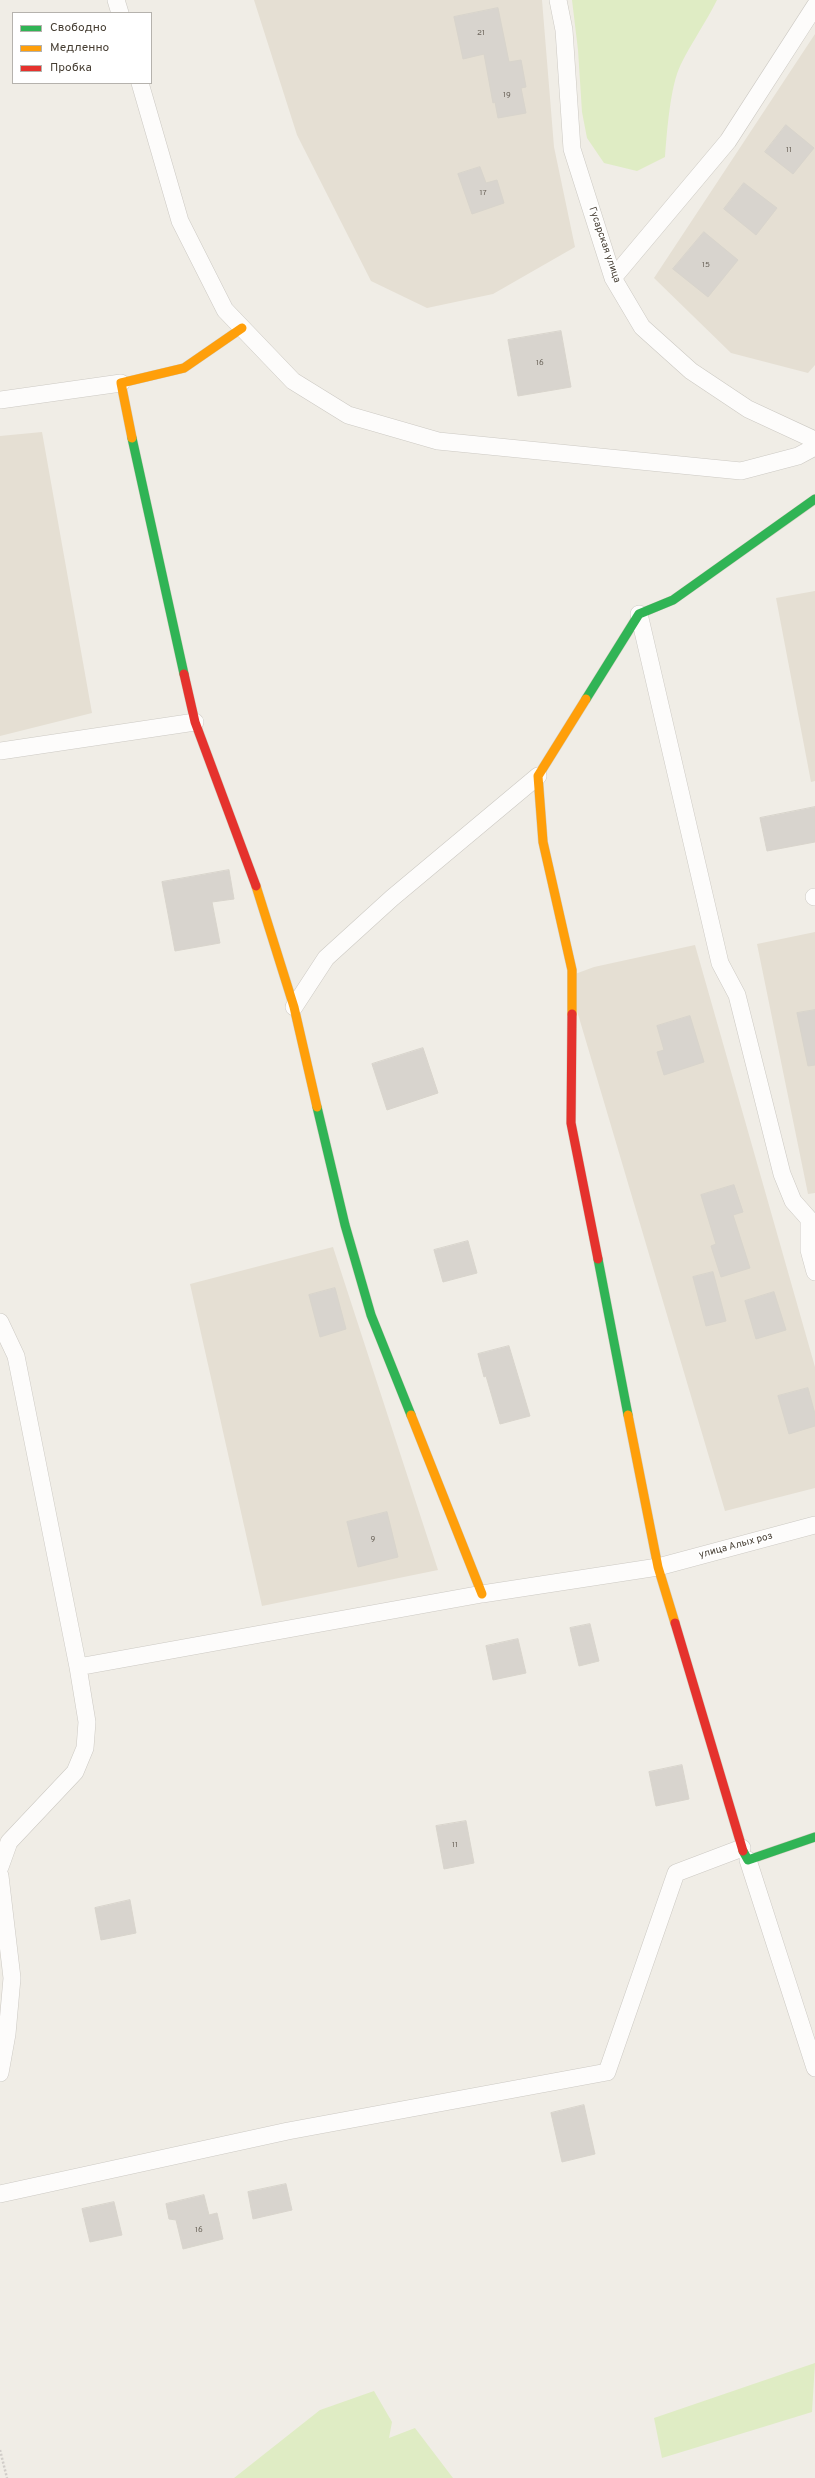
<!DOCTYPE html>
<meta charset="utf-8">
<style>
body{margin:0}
#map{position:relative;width:815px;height:2478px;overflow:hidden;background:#f0ede6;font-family:Overpass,sans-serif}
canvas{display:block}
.legend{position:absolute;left:12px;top:12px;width:140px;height:72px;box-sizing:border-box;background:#fff;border:1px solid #b5b2ad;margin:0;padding:5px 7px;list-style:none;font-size:12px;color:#463e33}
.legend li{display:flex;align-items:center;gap:8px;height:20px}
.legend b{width:20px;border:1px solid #b5b2ad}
</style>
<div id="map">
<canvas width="815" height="2478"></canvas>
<ul class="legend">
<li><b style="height:5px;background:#30b455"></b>Свободно</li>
<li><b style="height:5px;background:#ff9f0a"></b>Медленно</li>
<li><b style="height:5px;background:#e5322d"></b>Пробка</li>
</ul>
</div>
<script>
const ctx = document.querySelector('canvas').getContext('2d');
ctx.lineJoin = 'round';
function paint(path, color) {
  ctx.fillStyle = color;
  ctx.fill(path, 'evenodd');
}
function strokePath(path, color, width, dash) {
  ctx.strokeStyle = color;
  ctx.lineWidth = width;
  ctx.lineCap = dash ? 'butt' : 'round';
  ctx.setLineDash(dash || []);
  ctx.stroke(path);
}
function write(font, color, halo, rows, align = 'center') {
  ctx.font = font + ' Overpass,sans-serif';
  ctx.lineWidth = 3.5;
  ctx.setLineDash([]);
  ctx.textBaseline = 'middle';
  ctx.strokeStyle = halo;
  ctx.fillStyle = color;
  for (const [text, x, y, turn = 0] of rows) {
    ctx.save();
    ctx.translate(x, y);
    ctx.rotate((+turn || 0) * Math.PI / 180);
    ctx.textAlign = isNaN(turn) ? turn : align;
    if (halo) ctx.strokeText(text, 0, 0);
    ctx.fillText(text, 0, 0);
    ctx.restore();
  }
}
const residential = new Path2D(`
 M254,0h288l12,147 21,100 -82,47 -66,14 -56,-27 -74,-146z
 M815,34v331l-7,8 -77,-20 -77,-75z
 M42,432l50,281 -92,23v-300z
 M815,591v190l-4,1 -35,-184z
 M815,932v261l-7,1 -51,-250z
 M695,945l120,422v121l-90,23 -158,-534 27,-10z
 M333,1247l105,323 -176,36 -72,-322z`);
const green = new Path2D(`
 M572,0h145c-11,22 -25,42 -36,64 -11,22 -14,68 -16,93l-28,14 -33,-8 -17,-25 -5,-26 -4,-62z
 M815,2363l-3,49 -150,46 -8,-40z
 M374,2391l18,31 -3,16 26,-10 38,50h-219l86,-68z`);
const building = new Path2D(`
 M498,8l11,54 12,-2 5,27 -5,1 5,25 -28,5 -3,-16 -2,1 -9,-49 -21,5 -9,-42z
 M786,125l28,23 -21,26 -28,-22z
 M480,167l6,16 11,-3 7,23 -32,11 -14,-40z
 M744,183l33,25 -21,27 -32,-26z
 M704,232l34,28 -30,37 -35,-28z
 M561,331l10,56 -53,9 -10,-56z
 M815,807v35l-48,9 -7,-33z
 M229,870l5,29 -22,3 8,41 -45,8 -13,-69z
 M815,1010v55l-7,1 -11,-53z
 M690,1016l14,46 -40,13 -7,-23 7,-2 -7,-24z
 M423,1048l15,45 -51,17 -15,-46z
 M734,1185l9,27 -10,3 17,53 -29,9 -10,-31 5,-2 -15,-49z
 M468,1241l9,32 -34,9 -9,-32z
 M713,1272l13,49 -20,5 -13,-49z
 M335,1288l11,41 -26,8 -11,-42z
 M774,1292l12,38 -30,9 -11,-38z
 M509,1346l21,70 -30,8 -14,-48 -2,1 -6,-23z
 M808,1388l7,26v12l-26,8 -11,-38z
 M387,1512l11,45 -40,10 -11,-45z
 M590,1624l9,37 -20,5 -9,-38z
 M518,1639l8,34 -33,7 -7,-34z
 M682,1765l7,34 -33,7 -7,-34z
 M466,1821l8,42 -30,6 -8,-43z
 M130,1900l6,33 -35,7 -6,-32z
 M584,2105l11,49 -33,8 -11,-49z
 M286,2184l6,26 -39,9 -5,-27z
 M204,2195l5,20 8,-2 6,26 -40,10 -7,-29 -7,-1 -3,-15z
 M114,2202l8,33 -32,7 -8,-33z`);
const path = new Path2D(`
 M0,2450l7,28`);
const street = new Path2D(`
 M116,0l4,13
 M558,0l6,30 8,119 41,129 29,49 49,44 57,38 67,31
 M140,83l40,138 45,89 68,71 55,34 90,26 303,30 57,-15 17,-9
 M613,278l115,-137 87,-135
 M0,400l121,-17
 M639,614l81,349 17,32 45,179 11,27 16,18v31l6,22
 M0,751l195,-29
 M814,897h1
 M294,1007l32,-49 66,-60 146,-122
 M0,1322l16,34 62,311 9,55 -2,26 -10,24 -66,70 -9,25
 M78,1667l404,-73 176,-27 157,-42
 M748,1860l67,208
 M0,1876l12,102 -5,56 -7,39
 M0,2194l288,-63 319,-59 69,-199 66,-25`);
const fast = new Path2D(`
 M132,438l52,236
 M586,699l53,-85 34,-14 142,-101
 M317,1107l28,118 26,90 40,100
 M598,1259l30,156
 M743,1851l5,9 67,-23`);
const slow = new Path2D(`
 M132,438l-11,-55 63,-15 58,-40
 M256,886l38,121 23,100
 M572,1014v-44l-29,-128 -5,-66 48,-77
 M411,1415l71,179
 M628,1415l30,152 17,56`);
const jam = new Path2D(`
 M184,674l11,48 61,164
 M572,1014l-1,109 27,136
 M675,1623l68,228`);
const numberNames = [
 ["21",481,33],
 ["19",507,95],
 ["11",789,150],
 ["17",483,193],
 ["15",706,265],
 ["16",540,363],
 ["9",373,1539],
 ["11",455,1845],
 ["16",199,2230]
];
const streetNames = [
 ["Гусарская улица",604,245,71],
 ["улица Алых роз",736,1546,-15]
];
paint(residential, '#e5dfd3');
paint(green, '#dfecc4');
paint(building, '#d8d4ce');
strokePath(building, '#d8d4cc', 1);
strokePath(street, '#ccc9c3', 18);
strokePath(fast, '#d1ccbe', 10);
strokePath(slow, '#d1ccbe', 10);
strokePath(jam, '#d1ccbe', 10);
strokePath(path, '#d1cdc9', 2.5, [2, 2]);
strokePath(street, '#fdfcfb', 17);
strokePath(fast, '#30b455', 9);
strokePath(slow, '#ff9f0a', 9);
strokePath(jam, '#e5322d', 9);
write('8px', '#6c655b', null, numberNames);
write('10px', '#463e33', '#fff', streetNames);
</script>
